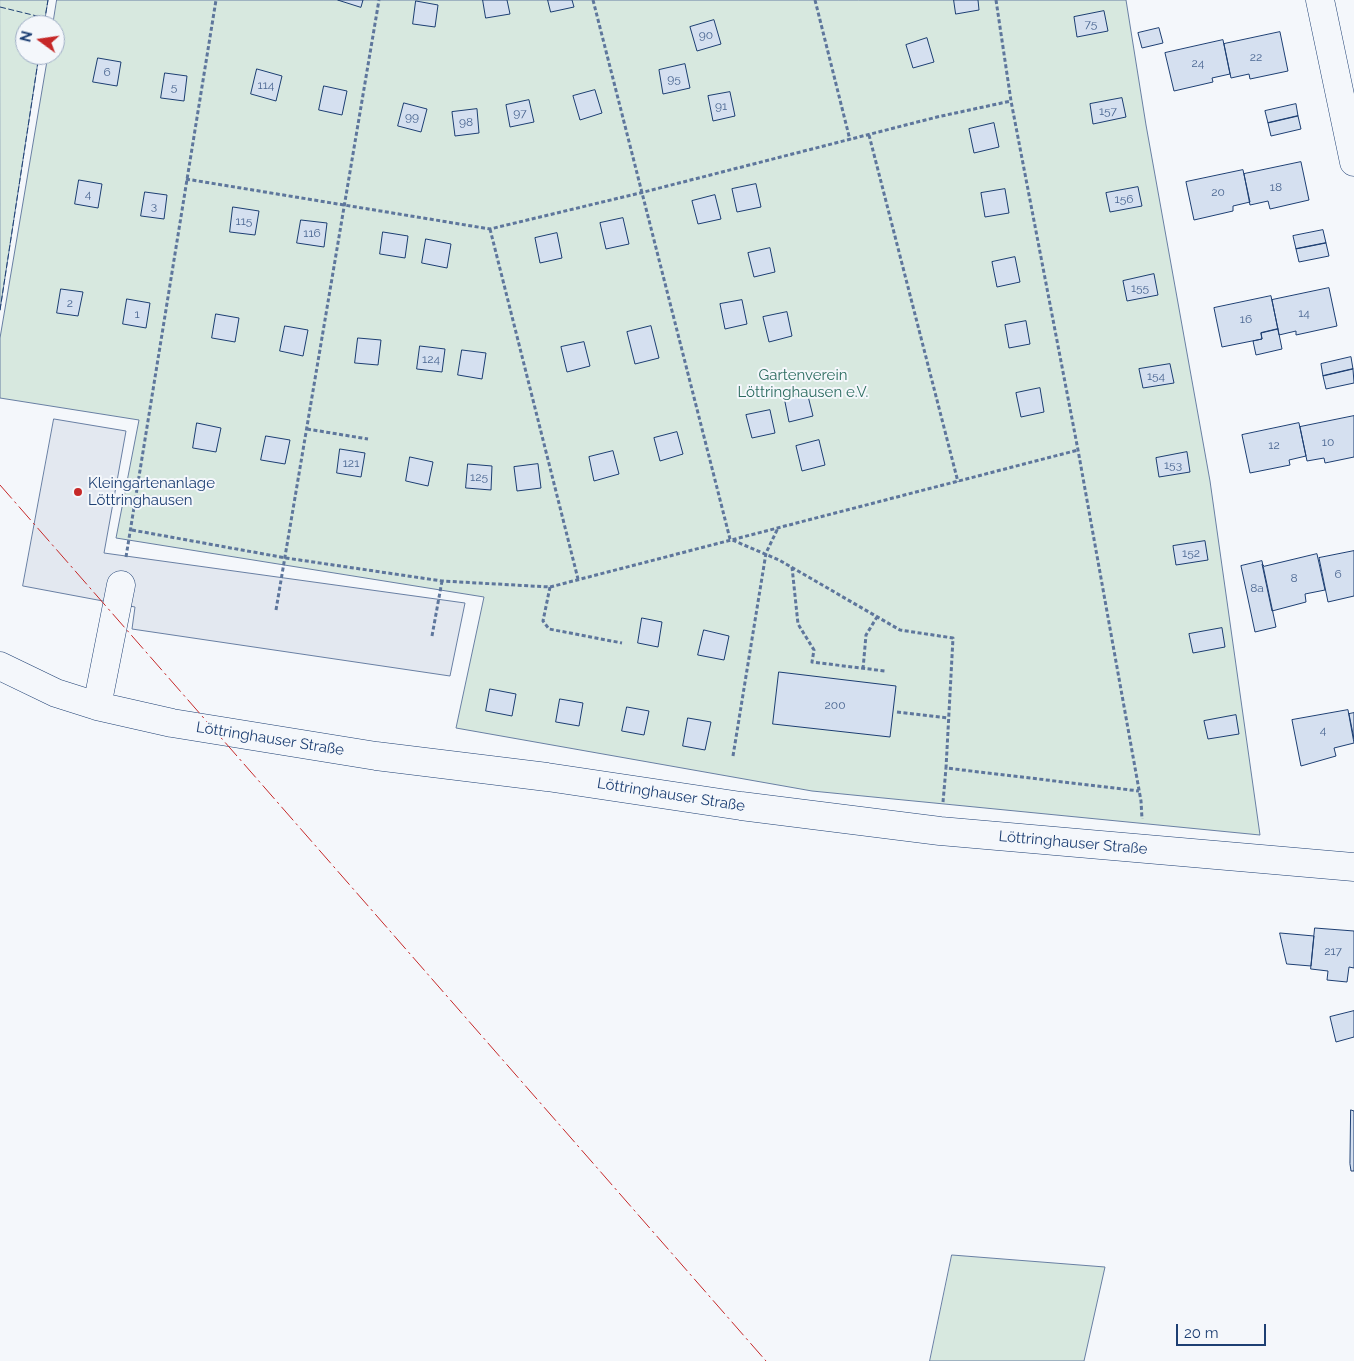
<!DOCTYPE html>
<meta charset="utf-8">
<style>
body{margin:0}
#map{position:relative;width:1354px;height:1361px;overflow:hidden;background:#f4f7fb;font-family:Raleway,sans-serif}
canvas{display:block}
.north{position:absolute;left:15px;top:15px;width:50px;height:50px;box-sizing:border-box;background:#f4f7fb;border:1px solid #9eadc5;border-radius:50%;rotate:284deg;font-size:14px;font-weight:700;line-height:20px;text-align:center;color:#1d3f73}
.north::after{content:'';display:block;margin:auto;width:18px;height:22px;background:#c62828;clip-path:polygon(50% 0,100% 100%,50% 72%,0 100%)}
.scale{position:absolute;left:1176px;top:1324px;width:90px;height:22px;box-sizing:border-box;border:2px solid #1d3f73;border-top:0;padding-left:6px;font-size:15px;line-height:18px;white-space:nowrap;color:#1d3f73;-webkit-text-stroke:4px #f4f7fb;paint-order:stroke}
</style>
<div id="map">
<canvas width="1354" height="1361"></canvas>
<div class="north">N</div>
<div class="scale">20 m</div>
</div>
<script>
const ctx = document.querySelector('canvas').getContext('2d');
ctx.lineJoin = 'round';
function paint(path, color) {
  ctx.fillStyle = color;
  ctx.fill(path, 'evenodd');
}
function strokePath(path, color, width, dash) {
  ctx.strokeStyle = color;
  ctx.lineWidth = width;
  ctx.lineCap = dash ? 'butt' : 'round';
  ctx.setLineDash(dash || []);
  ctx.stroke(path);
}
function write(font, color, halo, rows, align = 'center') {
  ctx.font = font + ' Raleway,sans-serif';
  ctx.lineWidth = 4;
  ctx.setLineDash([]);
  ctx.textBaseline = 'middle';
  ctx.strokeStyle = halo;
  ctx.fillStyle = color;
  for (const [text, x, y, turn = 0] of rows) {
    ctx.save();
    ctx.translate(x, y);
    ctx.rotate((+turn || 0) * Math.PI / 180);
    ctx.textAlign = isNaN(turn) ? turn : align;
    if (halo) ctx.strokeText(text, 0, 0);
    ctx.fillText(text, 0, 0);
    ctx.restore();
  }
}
const green = new Path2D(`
 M0,0h48l-4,25h-19v30h14l-39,255z
 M57,0h1069l20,125 64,356 50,354 -448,-44 -356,-63 28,-131 -368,-59 23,-118 -139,-22v-60l48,-283h7v-30h-2z
 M952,1255l153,12 -21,94h-154z`);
const parking = new Path2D(`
 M54,419l72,12 -22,122 361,50 -15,73 -318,-47 3,-22 -112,-21z`);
const building = new Path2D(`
 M338,0h25l-2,7z
 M483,0h24l3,14 -24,4z
 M548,0h24l2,7 -23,5z
 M954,0h24l1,10 -23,4z
 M416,1l22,4 -3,22 -22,-3z
 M1104,11l4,20 -31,6 -3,-20z
 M714,20l7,24 -24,7 -7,-24z
 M1159,28l4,15 -21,5 -4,-15z
 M1280,32l8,39 -38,8 -1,-5 -18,4 -7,-34z
 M927,38l7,24 -21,6 -7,-23z
 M1223,40l7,34 -18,4 1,4 -39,9 -9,-38z
 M98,58l23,4 -4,24 -24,-4z
 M685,64l5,24 -27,6 -4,-24z
 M257,69l25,7 -6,25 -25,-7z
 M165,73l22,3 -3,25 -23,-3z
 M324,86l23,5 -5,24 -23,-5z
 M595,90l7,23 -22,7 -7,-24z
 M730,92l5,24 -22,5 -5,-25z
 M1122,98l4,19 -33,7 -3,-20z
 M529,100l5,22 -24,5 -4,-22z
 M404,103l23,6 -6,23 -23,-6z
 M1296,104l2,12 -30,7 -3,-12z
 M477,109l2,24 -24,3 -3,-24z
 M1298,116l3,13 -30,7 -3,-13z
 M994,123l5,24 -25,6 -5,-24z
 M1301,162l8,38 -39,9 -2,-8 -18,4 -6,-31z
 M1243,170l7,32 -17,4v5l-39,9 -8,-38z
 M79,180l23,4 -4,24 -23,-4z
 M756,184l5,23 -24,5 -5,-23z
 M1138,187l4,19 -32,6 -4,-19z
 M1005,189l4,24 -24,4 -4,-24z
 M145,192l22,3 -3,24 -23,-3z
 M715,195l6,24 -23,5 -6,-23z
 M233,207l26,4 -4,24 -25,-3z
 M623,218l6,26 -23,5 -6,-26z
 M301,220l26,3 -3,24 -27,-4z
 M1323,230l3,13 -30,6 -3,-13z
 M383,232l25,4 -3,22 -25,-4z
 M557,233l5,25 -22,5 -5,-25z
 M426,239l25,5 -4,24 -25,-5z
 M1326,243l3,13 -30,6 -3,-13z
 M770,248l5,24 -21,5 -6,-24z
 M1015,257l5,25 -23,5 -5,-25z
 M1154,274l4,21 -31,6 -4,-20z
 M1329,288l8,38 -41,9v-4l-17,4 -7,-35z
 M61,289l22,3 -5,24 -21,-3z
 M1271,296l7,33 -17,4 1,6 -40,8 -8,-39z
 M127,299l23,4 -4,25 -23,-4z
 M742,300l5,24 -22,5 -5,-25z
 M787,312l5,24 -23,6 -6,-25z
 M216,314l23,4 -4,24 -23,-4z
 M1026,321l4,23 -21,4 -4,-23z
 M285,326l23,4 -5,26 -23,-5z
 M651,326l8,32 -24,6 -8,-32z
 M1278,329l4,20 -26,6 -3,-14 9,-2 -1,-6z
 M358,338l23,2 -3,25 -23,-2z
 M584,342l6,24 -23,6 -6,-25z
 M420,346l25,3 -3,23 -25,-3z
 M462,350l24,3 -4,26 -24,-4z
 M1351,357l2,12 -30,7 -2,-12z
 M1170,364l4,19 -31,5 -4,-19z
 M1353,369l1,14 -28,6 -3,-13z
 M1040,388l4,24 -23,5 -5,-24z
 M807,392l6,24 -24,6 -5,-25z
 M770,410l5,23 -23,5 -6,-23z
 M1354,416v41l-29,6 -1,-5 -17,3 -7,-34z
 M197,423l24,5 -5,24 -23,-4z
 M1299,423l7,33 -17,4 1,5 -40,8 -8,-38z
 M677,432l6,22 -23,7 -6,-23z
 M266,436l24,4 -5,24 -24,-4z
 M819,440l6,25 -23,6 -6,-25z
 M340,449l25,4 -4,24 -24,-4z
 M613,451l6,23 -25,7 -5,-24z
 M1187,452l3,20 -31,5 -3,-19z
 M410,457l23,5 -5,24 -22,-5z
 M468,464l24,2 -1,24 -25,-2z
 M538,464l3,24 -24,3 -3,-24z
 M1205,541l3,19 -32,5 -3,-19z
 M1354,551v45l-26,6 -9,-44z
 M1317,554l8,36 -20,4 1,8 -34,9 -10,-47 2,2z
 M1262,561l14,66 -21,5 -14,-66z
 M642,618l20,4 -4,25 -20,-4z
 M1222,628l3,19 -32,6 -4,-19z
 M704,630l25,6 -5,24 -26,-5z
 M779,672l117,14 -6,51 -117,-13z
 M490,689l26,5 -4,22 -26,-5z
 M560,699l23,4 -4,23 -23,-4z
 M627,707l22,4 -5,24 -22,-4z
 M1348,710l6,33 -20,5 2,8 -35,10 -9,-46z
 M1354,713v26l-5,-25z
 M1236,715l3,19 -31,5 -4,-18z
 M688,718l23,4 -6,28 -22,-4z
 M1315,928l39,3v37l-5,-1 -2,15 -20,-2 1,-9 -17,-2z
 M1280,933l34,3 -3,30 -24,-2z
 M1354,1011v26l-18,5 -6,-25z
 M1351,1110l3,1v60h-3l-1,-7z`);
const path = new Path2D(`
 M593,0l137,539 49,21 121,70 53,8 -7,130 193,23
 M815,0l35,140
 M996,0l15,101 67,349 63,351 1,18
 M869,135l89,347
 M186,179l304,50 150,-36 297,-76 74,-16
 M490,229l88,350
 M307,429l61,10
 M132,530l154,28 156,23 108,6 528,-137
 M126,557l90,-557
 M792,567l6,57 16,26 -2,12 73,9
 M550,587l-7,34 6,8 73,14
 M276,610l103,-610
 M432,636l10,-55
 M863,669l3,-34 11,-18
 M897,712l51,6
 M733,756l33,-203 12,-25
 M943,802l3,-34`);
const minor = new Path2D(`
 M1320,0l34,162
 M0,666l56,27 41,13 75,17 204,33 171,21 194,29 199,25 414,36
 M97,706l24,-121`);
const fence = new Path2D(`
 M0,7l45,11 3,-18
 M0,310l39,-255`);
const power = new Path2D(`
 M0,485l766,876`);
const markers = [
 [78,492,5,"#c62828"]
];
const numberNames = [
 ["75",1091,24],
 ["90",706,35],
 ["22",1256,57],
 ["24",1198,63],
 ["6",107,72],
 ["95",674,79],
 ["114",266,85],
 ["5",174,87],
 ["91",721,106],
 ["157",1108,111],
 ["97",520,113],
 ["99",412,117],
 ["98",466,122],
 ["18",1276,187],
 ["20",1218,192],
 ["4",88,194],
 ["156",1124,199],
 ["3",154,206],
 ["115",244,221],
 ["116",312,233],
 ["155",1140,288],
 ["2",70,303],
 ["14",1304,313],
 ["1",137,314],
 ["16",1246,319],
 ["124",431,359],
 ["154",1156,376],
 ["10",1328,442],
 ["12",1274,445],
 ["121",351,463],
 ["153",1173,465],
 ["125",479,477],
 ["152",1191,553],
 ["6",1338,574],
 ["8",1294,578],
 ["8a",1257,588],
 ["200",835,705],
 ["4",1323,730],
 ["217",1333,951]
];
const parkNames = [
 ["Gartenverein",803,375],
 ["Löttringhausen e.V.",803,392]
];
const poiNames = [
 ["Kleingartenanlage",88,483],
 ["Löttringhausen",88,500]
];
const streetNames = [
 ["Löttringhauser Straße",270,739,9],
 ["Löttringhauser Straße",671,795,9],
 ["Löttringhauser Straße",1073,843,5]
];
paint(green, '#d7e8df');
strokePath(green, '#687fa3', 1);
paint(parking, '#e3e8f0');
strokePath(parking, '#687fa3', 1);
paint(building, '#d5e0f0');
strokePath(building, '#1d3f73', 1);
strokePath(minor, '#1d3f73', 29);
strokePath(path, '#5e769c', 3, [4, 2.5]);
strokePath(minor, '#f4f7fb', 28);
strokePath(fence, '#1d3f73', 1, [6, 2.5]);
strokePath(power, '#c62828', 1, [18, 4, 2.5, 4]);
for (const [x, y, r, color] of markers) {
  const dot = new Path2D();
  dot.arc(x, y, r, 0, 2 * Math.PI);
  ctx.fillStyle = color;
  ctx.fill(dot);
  strokePath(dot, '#f4f7fb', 2);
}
write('12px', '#4b6792', null, numberNames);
write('15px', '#2c6c60', '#f4f7fb', parkNames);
write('15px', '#1d3f73', '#f4f7fb', poiNames, 'left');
write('15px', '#1d3f73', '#f4f7fb', streetNames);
</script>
